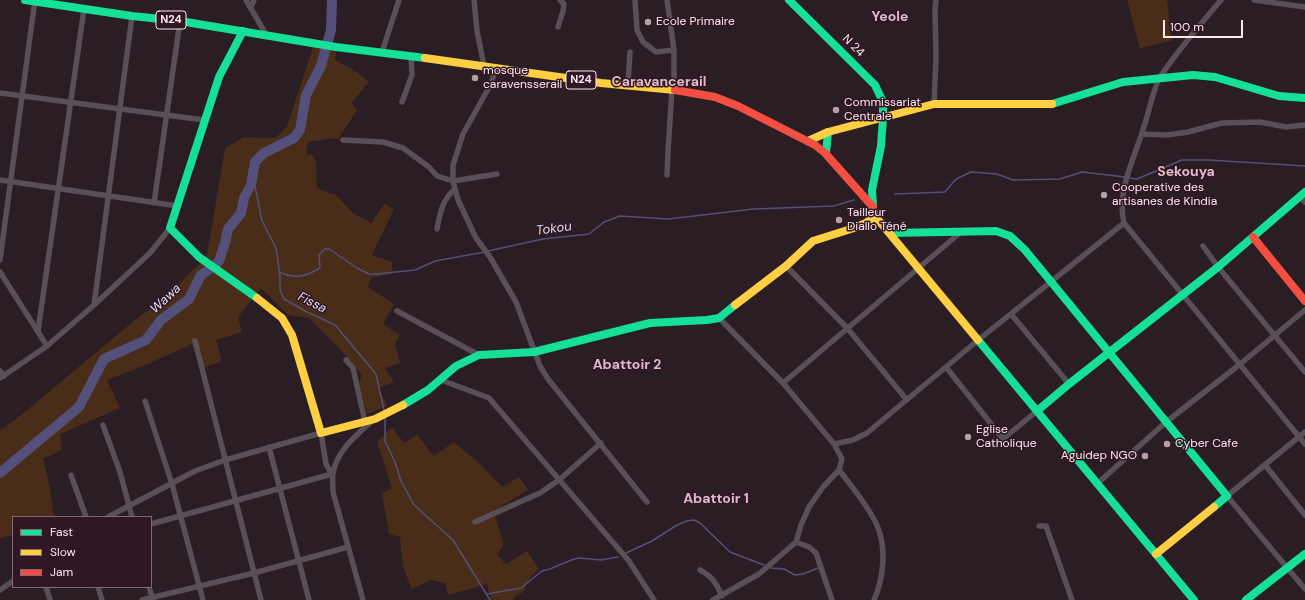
<!DOCTYPE html>
<meta charset="utf-8">
<style>
body{margin:0}
#map{position:relative;width:1305px;height:600px;overflow:hidden;background:#2b1d24;font-family:"DM Sans",sans-serif}
canvas{display:block}
.legend{position:absolute;left:12px;top:516px;width:140px;height:72px;box-sizing:border-box;background:#311723;border:1px solid #826b75;margin:0;padding:5px 7px;list-style:none;font-size:12px;color:#fbe8ef}
.legend li{display:flex;align-items:center;gap:8px;height:20px}
.legend b{width:20px;border:1px solid #826b75}
.scale{position:absolute;left:1163px;top:20px;width:80px;height:18px;box-sizing:border-box;border:2px solid #fbe8ef;border-top:0;padding-left:5px;font-size:12px;line-height:14px;white-space:nowrap;color:#fbe8ef;-webkit-text-stroke:3px #311723;paint-order:stroke}
</style>
<div id="map">
<canvas width="1305" height="600"></canvas>
<ul class="legend">
<li><b style="height:5px;background:#16e098"></b>Fast</li>
<li><b style="height:5px;background:#ffcf43"></b>Slow</li>
<li><b style="height:5px;background:#f24e42"></b>Jam</li>
</ul>
<div class="scale">100 m</div>
</div>
<script>
const ctx = document.querySelector('canvas').getContext('2d');
ctx.lineJoin = 'round';
function paint(path, color) {
  ctx.fillStyle = color;
  ctx.fill(path, 'evenodd');
}
function strokePath(path, color, width, dash) {
  ctx.strokeStyle = color;
  ctx.lineWidth = width;
  ctx.lineCap = dash ? 'butt' : 'round';
  ctx.setLineDash(dash || []);
  ctx.stroke(path);
}
function write(font, color, halo, rows, align = 'center') {
  ctx.font = font + ' "DM Sans",sans-serif';
  ctx.lineWidth = 3;
  ctx.setLineDash([]);
  ctx.textBaseline = 'middle';
  ctx.strokeStyle = halo;
  ctx.fillStyle = color;
  for (const [text, x, y, turn = 0] of rows) {
    ctx.save();
    ctx.translate(x, y);
    ctx.rotate((+turn || 0) * Math.PI / 180);
    ctx.textAlign = isNaN(turn) ? turn : align;
    if (halo) ctx.strokeText(text, 0, 0);
    ctx.fillText(text, 0, 0);
    ctx.restore();
  }
}
const green = new Path2D(`
 M1127,0h40l5,41 -32,7z
 M313,47l23,4 -1,9 20,11 14,11 -18,21 6,7 -18,28 -10,1 -21,3 -2,12 7,1 3,8 1,25 19,7 17,18 18,10 13,-19 10,5 -22,46 20,7v12l-21,4 -3,9 26,17 -11,20 17,11 -5,8 5,20 -15,5 9,14 -15,6 8,18 -20,8 -8,-31 3,-8 -22,-26 -31,-31 -21,-3 -27,-27 -23,29 4,15 -26,8 6,21 -19,7 -11,-24 -51,23 -34,13 13,28 -60,26 2,16 -19,9 7,30 4,28h-41v18l-13,3v-108l20,-14 115,-96 29,-21 43,-43 18,-108 19,-11 32,1 11,-12z
 M392,427l12,16 13,-8 17,21 20,-14 25,21 23,24 17,-10 9,13 -35,21 11,33 -7,11 9,9 21,-13 12,18 -8,7 -8,16 -10,6 1,2h-23l-4,-16 -39,11 -3,-12 -14,-3 -19,9 -9,-22 -3,-30 -11,-3 -7,-41 10,-5 -15,-46z`);
const stream = new Path2D(`
 M253,176l9,45 14,27 4,28v14l4,9 21,12 30,14 41,49 8,36
 M1129,178l8,1 45,-19h27l96,6
 M895,194l50,-2 11,-13 15,-7 26,2 16,6 47,-1 22,-7 43,5
 M488,251l55,-12 46,-5 15,-12 16,-6 48,3 86,-10 80,-3 20,-6
 M279,272c16,7 26,5 41,-4l-1,-13 6,-6h4l28,19 12,6h8l38,-4 20,-9 50,-9
 M385,417v24l10,21 6,19 13,24 39,35 37,60
 M626,553l26,-12 25,-16 10,-4 7,-1 6,3 30,29 34,13
 M771,568l13,1 11,6 8,-1 15,-6
 M487,594l34,-6 21,-17 8,-2 24,-10 5,-1 22,2 17,-3`);
const river = new Path2D(`
 M0,473l79,-66 25,-48 42,-19 15,-20 28,-21 12,-24 13,-9 5,-5 6,-18 3,-14 13,-16 3,-15 7,-13 4,-23 9,-9 30,-15 6,-8 6,-35 15,-29 10,-36 1,-30`);
const street = new Path2D(`
 M246,0l21,36
 M474,0l3,31 7,35
 M635,0l2,30 6,12 13,10 18,-2
 M667,0l7,50v39
 M1221,0c-21,25 -43,50 -61,77 -6,9 -11,35 -15,46 -9,33 -29,66 -21,100l181,221
 M1254,0l51,7
 M251,7l3,-7
 M558,27l5,-16 1,-7 -4,-4
 M382,52l17,-52
 M495,67l-3,15 -29,52 -10,31v16l5,19 18,38 14,19 26,45 24,64 8,13 99,123
 M628,85l2,-33
 M0,93l204,27
 M402,102l10,-27 -1,-19
 M934,104l2,-46 -1,-49 1,-9
 M1142,134l25,1 21,-3 34,-9 38,-1 26,5 19,-2
 M343,140l40,2 20,6 26,19 8,9 16,5 44,-7
 M667,175l1,-24 4,-62
 M0,180l178,26
 M1300,197l5,5
 M154,203l26,-182
 M437,229c3,-16 5,-29 18,-40
 M1203,246l15,21 87,105
 M0,260l35,-260
 M786,266l62,63 59,71
 M0,272l47,74
 M94,305l38,-289
 M397,311l82,44
 M1011,314l58,70
 M38,331l46,-322
 M195,341l66,259
 M346,360l7,8 12,54
 M946,367l57,72 34,-28
 M0,371l4,5
 M0,378l47,-32 47,-41 56,-52 20,-25
 M441,380l48,18 140,163 25,39
 M783,383l178,-151
 M145,401l27,83 31,116
 M103,425l17,47 12,45
 M1305,432l-78,64 78,93
 M834,444l19,-4 14,-7 110,-92 147,-118
 M269,447l40,153
 M1265,465l40,50
 M839,470c13,17 27,33 37,53 11,23 8,54 -2,77
 M71,475l15,42
 M1098,483l68,-61 73,-57 66,-55
 M108,517l87,-46 30,-11 96,-27 5,31 6,10 -181,50
 M475,522l65,-29 19,-13 42,-37
 M1039,526h7l26,74
 M796,542l13,5 7,6 16,47
 M700,570c13,7 16,13 22,26
 M46,587l4,13
 M98,587l4,13
 M149,587l4,13
 M0,590l13,-9
 M142,600l112,-27 94,-26
 M363,600l-30,-108c0,-6 -1,-13 0,-19 4,-22 23,-38 39,-52
 M713,600l46,-26 37,-32 5,-17 8,-18 14,-20 16,-17 3,-11 -8,-15 -51,-61 -64,-65`);
const fast = new Path2D(`
 M25,0l107,16 48,5 156,26 89,11
 M789,0l86,85 8,17v16l-2,28 -9,44 1,17
 M243,31l-24,46 -49,151 29,29 58,41
 M1052,104l71,-22 70,-7 22,2 64,19 26,2
 M826,153l2,-21
 M890,233l106,-2 14,5 15,14 202,246 -13,11
 M978,340l216,260
 M403,405l25,-15 28,-24 23,-11 55,-3 116,-29 57,-3 12,-2 16,-13
 M1037,411l32,-27 149,-117 87,-75
 M1246,600l59,-46`);
const slow = new Path2D(`
 M425,58l176,25 74,7
 M808,141l20,-9 106,-28h118
 M874,212l1,4 103,124
 M257,298l25,20 10,17 29,98 54,-14 28,-14
 M735,305l51,-39 27,-25 41,-13 12,-5 9,-7
 M1156,554l58,-47`);
const jam = new Path2D(`
 M675,90l40,7 23,9 77,39 10,8 48,54
 M1253,237l52,64`);
const markers = [
 [648,22,4,"#b2a1a8"],
 [475,78,4,"#b2a1a8"],
 [836,110,4,"#b2a1a8"],
 [1104,195,4,"#b2a1a8"],
 [839,220,4,"#b2a1a8"],
 [968,437,4,"#b2a1a8"],
 [1167,444,4,"#b2a1a8"],
 [1145,456,4,"#b2a1a8"]
];
const shields = [
 [171,20,30],
 [581,80,30]
];
const shieldNames = [
 ["N24",171,20],
 ["N24",581,80]
];
const poiNames = [
 ["Ecole Primaire",656,22],
 ["mosque",483,71],
 ["caravensserail",483,85],
 ["Commissariat",844,103],
 ["Centrale",844,117],
 ["Cooperative des",1112,188],
 ["artisanes de Kindia",1112,202],
 ["Tailleur",847,213],
 ["Diallo Téné",847,227],
 ["Eglise",976,430],
 ["Catholique",976,444],
 ["Cyber Cafe",1175,444],
 ["Aguidep NGO",1137,456,"right"]
];
const streetNames = [
 ["N 24",853,46,45]
];
const waterNames = [
 ["Tokou",554,229,-8],
 ["Wawa",166,299,-43],
 ["Fissa",312,303,27]
];
const quarterNames = [
 ["Yeole",890,17],
 ["Caravancerail",659,82],
 ["Sekouya",1186,172],
 ["Abattoir 2",627,365],
 ["Abattoir 1",716,499]
];
paint(green, '#4a2d18');
strokePath(stream, '#54507c', 1.5);
strokePath(river, '#54507c', 10);
strokePath(street, '#585056', 5.5);
strokePath(fast, '#16e098', 8);
strokePath(slow, '#ffcf43', 8);
strokePath(jam, '#f24e42', 8);
for (const [x, y, r, color] of markers) {
  const dot = new Path2D();
  dot.arc(x, y, r, 0, 2 * Math.PI);
  ctx.fillStyle = color;
  ctx.fill(dot);
  strokePath(dot, '#311723', 1.5);
}
for (const [x, y, w] of shields) {
  const box = new Path2D();
  box.roundRect(x - w / 2, y - 9, w, 18, 3);
  ctx.fillStyle = '#311723';
  ctx.fill(box);
  strokePath(box, '#fbe8ef', 1);
}
write('bold 11px', '#fbe8ef', null, shieldNames);
write('12px', '#fbe8ef', '#311723', poiNames, 'left');
write('12px', '#fbe8ef', '#311723', streetNames);
write('italic 13px', '#dfdefd', '#311723', waterNames);
write('bold 14px', '#dfbbca', '#311723', quarterNames);
</script>
